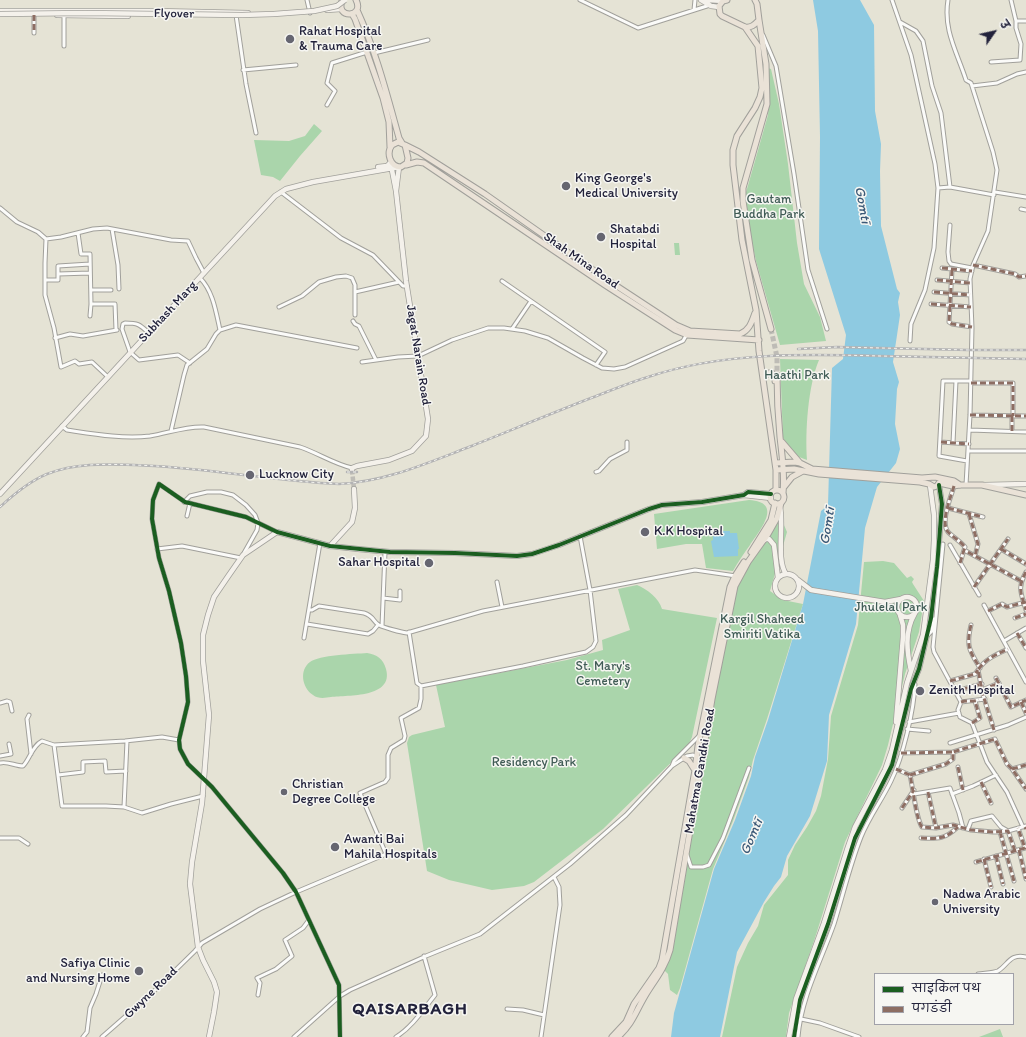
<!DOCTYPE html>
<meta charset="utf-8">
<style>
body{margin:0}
#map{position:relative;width:1026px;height:1037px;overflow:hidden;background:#e5e3d5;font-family:Itim,"Playpen Sans Deva",sans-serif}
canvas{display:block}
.legend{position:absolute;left:874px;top:973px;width:140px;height:52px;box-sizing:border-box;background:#f6f6f2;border:1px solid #a1a1a9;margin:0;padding:5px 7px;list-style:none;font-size:12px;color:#22223b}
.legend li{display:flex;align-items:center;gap:8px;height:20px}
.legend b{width:20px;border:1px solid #a1a1a9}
.north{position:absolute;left:974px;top:12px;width:40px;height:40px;-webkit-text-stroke:3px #f6f6f2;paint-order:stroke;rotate:56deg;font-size:11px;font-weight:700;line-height:16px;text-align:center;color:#22223b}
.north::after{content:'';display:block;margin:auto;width:14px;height:18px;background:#22223b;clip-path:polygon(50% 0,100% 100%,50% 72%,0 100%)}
</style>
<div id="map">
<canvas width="1026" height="1037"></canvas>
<ul class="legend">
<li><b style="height:5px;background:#1b5e20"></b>साइकिल पथ</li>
<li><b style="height:5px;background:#8d6e63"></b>पगडंडी</li>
</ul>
<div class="north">उ</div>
</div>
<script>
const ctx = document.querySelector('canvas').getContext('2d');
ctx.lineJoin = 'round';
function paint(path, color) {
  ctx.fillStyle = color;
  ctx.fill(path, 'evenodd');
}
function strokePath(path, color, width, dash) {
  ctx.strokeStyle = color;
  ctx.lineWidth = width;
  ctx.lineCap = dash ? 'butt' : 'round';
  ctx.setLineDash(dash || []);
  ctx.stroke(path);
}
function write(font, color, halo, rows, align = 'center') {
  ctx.font = font + ' Itim,sans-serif';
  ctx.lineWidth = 3;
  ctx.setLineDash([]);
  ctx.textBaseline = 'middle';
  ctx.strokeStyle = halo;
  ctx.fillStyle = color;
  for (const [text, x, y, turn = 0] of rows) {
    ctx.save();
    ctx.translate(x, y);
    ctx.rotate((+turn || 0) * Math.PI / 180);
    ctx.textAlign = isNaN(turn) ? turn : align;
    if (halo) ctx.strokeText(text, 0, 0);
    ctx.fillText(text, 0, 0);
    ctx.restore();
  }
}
const green = new Path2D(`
 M768,68l3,1 8,35 9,60 9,79 7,41 16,33 6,24 -46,4 -24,-84 -11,-51v-14l23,-81 1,-15z
 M314,124l8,7 -22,25 -20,25 -7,-4 -12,-2 -7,-35 35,1 16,-5z
 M674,243h5l1,12h-5z
 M780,359l39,1c-11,26 -14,71 -12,100l-8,-3 -8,-8 -8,-11z
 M749,500c35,2 11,30 1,45 -6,8 -12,17 -17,26l-27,-3 -4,-24h-16l-29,5 -3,-35z
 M781,518l6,14 -17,59 13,9 20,4 -36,115 -14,41 -4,17 -16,44 -20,48 -33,119 -3,7 -7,-5 -2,-16 -4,-4 5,-9 5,-17 37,-226 26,-133 11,-20z
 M883,561l11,2 13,15 4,-2 3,3 -2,3 1,2 11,17 -5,31 -14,42 -17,71 -6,20 -37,77 -30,96 -26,75 -3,24h-64l15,-70 11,-24 10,-17 6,-21 24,-30v-15l7,-15 12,-18 9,-16 5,-15 7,-37 3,-43 27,-91 6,-63z
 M637,585c10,4 22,13 25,24l55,9 -25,119 -4,9 -85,83 -69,53 -10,4 -32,4 -43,-10 -22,-9 -20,-128 2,-6 3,-2 33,-8 -9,-42 131,-25 36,-10 -1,-10 28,-10 -12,-41z
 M367,653c10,2 16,5 19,16 8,29 -38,26 -55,28 -6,1 -13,2 -18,-2 -11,-7 -14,-25 -3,-33 9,-7 44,-8 57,-9z
 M1000,1029l3,8h-24z`);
const water = new Path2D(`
 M813,0h47l14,25 1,86 6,33 -1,27 1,55 16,63 3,4 -2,9 2,13 -7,47 6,20 -2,7 -2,35 5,25 -4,14 -19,24 -12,41 -9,96 -27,91 -2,46 -17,55 -23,40 -6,21 -7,9 -10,16 -27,50 -17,85h-49l3,-24 40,-144 21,-49 16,-44 4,-19 13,-37 35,-116 18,-93 7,-6 4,-137 11,-9 3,-24 -27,-86 1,-112 -2,-106z
 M721,531h9v2h7l2,16h-1v7l-24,1 -3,-16 2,-1v-7h8z`);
const secondaryTunnel = new Path2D(`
 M352,470l2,19`);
const primaryTunnel = new Path2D(`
 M771,329l6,28v18`);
const street = new Path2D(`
 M307,0l3,13
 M580,0l58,28 72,-23
 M892,0l19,55 24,109 3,24 12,-1
 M948,0c-5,30 9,52 18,80l5,3 22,69 4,18 -9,61 -15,34 -3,14 2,49 -2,87 -4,70
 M694,10l1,-10
 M34,15v18
 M236,15l10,69 10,49
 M1016,21h10
 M900,22l16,9 7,10 9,45 9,27 9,74 44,8
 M763,35l13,31 18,108 14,96 19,59
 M64,46v-30
 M374,53l54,-13
 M991,62l29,-2 1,-16 -5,-16v-7l-5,-21
 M243,70l53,-5
 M972,86l25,-3 20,-9 9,-2
 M327,105l8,-14 -8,-8 5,-20 35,-11
 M281,192l60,46 32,17 30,31h4
 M995,192l31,5
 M0,208l17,14 21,10 8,7 15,-2 32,-8 14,-1 64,12 17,1 8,17 8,15
 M1021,209l5,1
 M950,225l-2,27 1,9 2,3 21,4
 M112,229l6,36 1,24
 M78,233l3,21h9l1,50h24l1,26
 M46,239l-1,24v32l9,33 7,39 14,-6 4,3 13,-2 16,15
 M973,265l42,9 4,3 7,-1
 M942,268l30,3
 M952,270l-3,52 3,2 20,3
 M58,274v-8l32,-2
 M200,278c13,13 16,34 20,52
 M45,280h13v-6l32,-1
 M937,280l33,3
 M502,281l103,71 -9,13
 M91,290h20
 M355,292l44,-10
 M934,292l36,3
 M931,304l40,3
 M279,307l23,-11 17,-14 17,-5 10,-1 6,2 3,7v30
 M90,316l1,-12
 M353,321l2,3 4,2 17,34
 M512,329l19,-28
 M149,333c-10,-9 -11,-10 -24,-10l-2,1 -1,5 8,23 9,8 39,-5 12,8
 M55,338l15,-4 13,2 34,-6
 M910,341l1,-17 14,-34 9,-42 4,-60
 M362,362l36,-5 20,-1 34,-16 36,-12h16l21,3 23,7 35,20 19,10 12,1 11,-2 58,-26 4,-7
 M971,383h42v33
 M970,415l56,1
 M62,426l5,4c27,4 55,9 83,6 18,-3 36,-10 54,-9l96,20c18,6 34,17 52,21
 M970,430l56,2
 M171,431l13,-56 3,-10 20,-16 9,-15 4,-4 16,-5 121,23
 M1012,431v-15
 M941,442l28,2
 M953,443l3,-62
 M968,451h58
 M967,461l-28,-5 4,-75h28
 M596,472l3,-1 11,-12 17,-9v-8
 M954,486c-3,11 -14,36 -6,46 5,5 12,9 17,15l-1,3
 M184,502l6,-6 17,-4h14l12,3 13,10 9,10 3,8 -1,7 -13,23
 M948,508l35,9
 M969,514l9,30 -3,12
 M187,516l3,-13
 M277,532l-31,-15 -61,-15 -26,-18 -6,16 -1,19 7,39 10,33 12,52 5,33 2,26 -9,38 1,9 8,15 24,23 71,86 13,19 43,93 1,52
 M943,544l-10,103 1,5 27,50 -3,8 2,7 12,6 15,39 20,30 16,35
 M950,545l29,50
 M157,549l25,-3 59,12
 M1001,549l25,15
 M960,563l4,-13 57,31
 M1026,572c-9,16 -5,21 0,38
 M497,582l5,25
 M974,587l34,-48
 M383,598l17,2v-9
 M984,605l42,77
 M309,610h3l7,-4 45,7c10,3 9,9 15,12 6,3 21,7 28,8l76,-22 212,-41 41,6
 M988,611l14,-7 5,3 19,-5
 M1015,618l11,-4
 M307,624l61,10 5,-3 5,-6
 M971,625c-5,21 -2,25 9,43
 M382,626l3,-74
 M1017,633l9,15
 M927,636l5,-5 2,-12
 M304,638l16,-95
 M1004,641l22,-13
 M996,678l15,29 15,-7
 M950,681l25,-7 3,-4
 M421,686l102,-20 63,-14 7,-5 3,-6 -6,-51 -10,-54
 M982,690l17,-7
 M956,691l26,-7
 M961,702l24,-3
 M1021,702l5,11
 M0,703l7,-2 3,1 2,9
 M29,715l-2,4 4,35
 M909,722l50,-9
 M972,723l8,-5 -5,-17
 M907,729l22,2
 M994,730l-11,-35 -5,-25c7,-11 19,-16 30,-21
 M950,743l58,-18 18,-8
 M54,745l8,61h44l18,1 18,6 29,-9 32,-8
 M901,753l52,-1
 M0,756l11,-2 -2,-10
 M0,763c8,-2 15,3 23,3 7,-7 9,-20 19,-25l12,4 71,-4 37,-4 17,3
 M672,766l2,-5 26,-26
 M958,767l5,23
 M896,769l14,6c3,13 6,44 12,52l14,1 17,-3 18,5 22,2 15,-1 18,-5
 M1012,769l14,-4
 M58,775l25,-3v-10l22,-1 1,11 20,-1
 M910,775l36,-11 7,-5v-7l42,-13 12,25 5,5 14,20
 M981,782l10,21
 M928,792l8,36
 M914,794l36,-6 9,25 4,15
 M952,794l21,-8 23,-11
 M124,807l3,-66
 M902,808l12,-18
 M968,829l3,-8 21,-5 9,11 7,4 7,20
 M1000,832l14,49
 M0,838h19l9,6
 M921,838c18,1 24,1 37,-11
 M1019,850l7,29
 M687,855l4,12h12l6,-2 14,-27 26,-70
 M996,856l7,28
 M984,859l7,28
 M976,862l49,-14 -7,-20
 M978,974c6,-1 15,-1 20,-3 10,-6 12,-18 28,-14
 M258,995l2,-12 -3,-5 19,-9 16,-13 -7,-16 18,-12 6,-8
 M507,1009l16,1 21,5
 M801,1019l19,4 39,14
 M83,1037l4,-5 3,-24 6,-14 6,-19
 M102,1037l48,-42 45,-44 7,-8 58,-34 36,-17 90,-38 -26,-61 25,-11 3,-4v-23l3,-7 13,-8 1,-4 -4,-18 18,-10 2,-9v-13l-4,-3 -8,-51
 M294,1037l46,-41 10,-6 76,-34 54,-22 90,-70 56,-49 46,-49 15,-10 6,-1 3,2
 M396,1037c16,-10 27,-27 39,-42l-11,-39
 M541,1037l19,-132 -1,-18 -5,-10
 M798,1037c3,-39 23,-76 36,-113 9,-29 16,-59 27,-87 8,-20 21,-37 30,-56 12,-24 23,-71 24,-97`);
const secondary = new Path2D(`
 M701,0l10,6 8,1
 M708,0l15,1
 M327,10l14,-1
 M0,11h157l91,2
 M57,15l71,1
 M378,167l9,-1 4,-4
 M352,470v-2l5,-2 32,-6 23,-9 14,-15 2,-17 -22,-138 -10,-90 -5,-26
 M984,485l42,-1
 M0,494l275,-298 11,-7 27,-7 86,-15 -3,24
 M744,495l27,3
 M780,507c4,18 -4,53 6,67
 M763,541l3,-2h3l5,6 4,33
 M330,546l22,-24 3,-14 -1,-19
 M775 586a12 12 0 1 1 24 0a12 12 0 1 1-24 0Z
 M798,580l13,10 74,12 16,-3
 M897 607a10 10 0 1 1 20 0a10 10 0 1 1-20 0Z
 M911,671c-4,-19 -7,-39 4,-58
 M896,722l7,-85v-12l-3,-10
 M209,1037l5,-25 3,-20 -3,-10 -11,-22 -5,-13 -8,-63 2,-22 10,-59 7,-88 -6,-54v-26l5,-20 6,-18 15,-22 14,-20 34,-23 53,14 28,3 32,3 65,1 62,3 15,-2 27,-9 90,-36 13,-4 40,-3 42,-7 4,-3 23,2
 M789,1037l7,-38 28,-76 24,-76 7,-20 30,-57 7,-20 15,-67 16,-48 10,-75 1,-20v-25l-4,-30
 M794,1037l6,-37 28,-76 27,-86 37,-73 19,-76 8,-20 12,-51 6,-51 5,-63 -3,-19`);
const primary = new Path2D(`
 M727,0l-4,1 -4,5 1,8 2,2 23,11c7,1 10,-3 14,-7l-2,-16 -2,-4
 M342,1c-7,18 23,17 14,-1
 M357,10c19,41 30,85 42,128l3,5
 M352,14l3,5 28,79 6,24 1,25
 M759,20l7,44 1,40 -24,84v13l9,59 19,69
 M745,27l13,19 4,42 -2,9 -5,11 -18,28 -4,14v15l9,75 14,70 3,41 17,119v20
 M398,142l7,3 3,13 -1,5 -6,4c-11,0 -15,-14 -9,-22z
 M405,145l14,7 66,42 124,87 67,44 14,6 50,3c10,-4 12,-13 15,-21
 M406,165l11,-3 7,1 181,122 70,45 12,5 72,5
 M777,375c0,21 1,41 3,62 2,19 5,36 3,56
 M764,377l4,-4h4l3,3v5
 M782,442l18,21
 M775,463l20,-1 5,1 12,6 110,9 13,-1 19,4 6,4
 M776,470l18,-1 25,5 101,8 9,2 5,3 3,-1 2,-3
 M939,483l14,3 7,-1h22l44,10
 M784,487l8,-10 11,-6
 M770 497a7 7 0 1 1 14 0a7 7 0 1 1-14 0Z
 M751,552l20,-32 4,-17
 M684,758l5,3 5,8
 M612,1037l14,-15 8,-18 25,-36 3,-8 33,-190 3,-24 32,-159 5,-11 9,-14
 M618,1037c15,-14 17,-24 27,-41 9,-15 20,-28 25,-46l42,-251 23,-113 13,-24 20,-28 9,-16 4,-15`);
const rail = new Path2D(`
 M798,349l39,-2 132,3h57
 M347,472h10
 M0,507c13,-12 30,-26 47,-33 28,-11 57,-10 87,-9 69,2 137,16 205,19 46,-2 88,-21 130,-37 40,-16 81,-33 122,-49 19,-7 37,-15 57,-21 74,-25 154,-23 232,-21 49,1 97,2 146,3`);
const secondaryBridge = new Path2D(`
 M0,14l85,-1 157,2 32,-1 40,-3 23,-5 8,-6`);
const quiet = new Path2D(`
 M34,15v18
 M973,265l42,9 4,3 7,-1
 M942,268l30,3
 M952,270l-3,52 3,2 20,3
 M937,280l33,3
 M934,292l36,3
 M931,304l40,3
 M971,383h42v33
 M970,415l56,1
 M1012,431v-15
 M941,442l28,2
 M954,486c-3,11 -14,36 -6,46 5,5 12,9 17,15l-1,3
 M948,508l35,9
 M969,514l9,30 -3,12
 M1001,549l25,15
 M960,563l4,-13 57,31
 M1026,572c-9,16 -5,21 0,38
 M974,587l34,-48
 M988,611l14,-7 5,3 19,-5
 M1015,618l11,-4
 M971,625c-5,21 -2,25 9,43
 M1017,633l9,15
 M996,678l15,29 15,-7
 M950,681l25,-7 3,-4
 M982,690l17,-7
 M956,691l26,-7
 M961,702c7,-2 12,0 18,-2
 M1021,702l5,11
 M972,723l8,-5 -5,-17
 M994,730l-11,-35 -5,-25c7,-11 19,-16 30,-21
 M901,753l52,-1
 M958,767l5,23
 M896,769l14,6c3,13 6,44 12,52l14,1 17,-3 18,5 22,2 15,-1 7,20
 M1012,769l14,-4
 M910,775l36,-11 7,-5v-7l42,-13 12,25 5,5 14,20
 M981,782l10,21
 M928,792l8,36
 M902,808l12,-18
 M1025,827l1,2
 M1000,832l14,49
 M921,838c18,1 24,1 37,-11
 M1019,850l7,29
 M996,856l7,28
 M984,859l7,28
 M976,862l49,-14 -7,-20`);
const cycleway = new Path2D(`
 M340,1037l-1,-52 -43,-93 -13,-19 -71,-86 -24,-23 -8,-15 -1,-9 9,-38 -2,-26 -5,-33 -12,-52 -10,-33 -7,-39 1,-19 6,-16 26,18 61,15 31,15 53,14 60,6 65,1 62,3 15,-2 27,-9 90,-36 13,-4 40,-3 42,-7 4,-3 23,2
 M794,1037l6,-37 28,-76 27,-86 37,-73 19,-76 8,-20 12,-51 6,-51 5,-63 -3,-19`);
const markers = [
 [290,39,5,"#666671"],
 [566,186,5,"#666671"],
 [601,237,5,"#666671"],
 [250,475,5,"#666671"],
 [645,532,5,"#666671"],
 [429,563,5,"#666671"],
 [920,691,5,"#666671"],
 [284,792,4,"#666671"],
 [335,847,5,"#666671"],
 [935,902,4,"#666671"],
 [139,971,5,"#666671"]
];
const streetNames = [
 ["Flyover",174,14,1],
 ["Shah Mina Road",581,261,35],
 ["Subhash Marg",168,312,-47],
 ["Jagat Narain Road",418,355,81],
 ["Mahatma Gandhi Road",700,771,-80],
 ["Gwyne Road",151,993,-44]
];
const poiNames = [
 ["Rahat Hospital",299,32],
 ["& Trauma Care",299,47],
 ["King George's",575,179],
 ["Medical University",575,194],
 ["Shatabdi",610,230],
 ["Hospital",610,245],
 ["Lucknow City",259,475],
 ["K.K Hospital",654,532],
 ["Sahar Hospital",420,563,"right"],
 ["Zenith Hospital",929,691],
 ["Christian",292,785],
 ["Degree College",292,800],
 ["Awanti Bai",344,840],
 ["Mahila Hospitals",344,855],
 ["Nadwa Arabic",943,895],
 ["University",943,910],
 ["Safiya Clinic",130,964,"right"],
 ["and Nursing Home",130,979,"right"]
];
const parkNames = [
 ["Gautam",769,200],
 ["Buddha Park",769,215],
 ["Haathi Park",797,376],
 ["Jhulelal Park",891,608],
 ["Kargil Shaheed",762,620],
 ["Smiriti Vatika",762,635],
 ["St. Mary's",603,667],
 ["Cemetery",603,682],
 ["Residency Park",534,763]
];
const waterNames = [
 ["Gomtī",862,205,80],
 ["Gomtī",828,526,-81],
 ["Gomtī",752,837,-67]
];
const districtNames = [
 ["QAISARBAGH",410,1010]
];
paint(green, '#aad5ab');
paint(water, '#8ecae1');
strokePath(secondaryTunnel, '#bebcb6', 4.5, [4.5, 2]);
strokePath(primaryTunnel, '#bebcb6', 5, [5, 2.5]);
strokePath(street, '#a1a09b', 5);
strokePath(secondary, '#a1a09b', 6);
strokePath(primary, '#a1a09b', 7);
strokePath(street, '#fbfbf9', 3);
strokePath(secondary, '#f4f1eb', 4.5);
strokePath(primary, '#eae2d7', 5);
strokePath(rail, '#b3b3b4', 2.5);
strokePath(rail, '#f6f6f2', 1, [3]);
strokePath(secondaryBridge, '#a1a09b', 6, []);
strokePath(secondaryBridge, '#f4f1eb', 4.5);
strokePath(quiet, '#8d6e63', 3, [6, 3]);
strokePath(cycleway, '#1b5e20', 4);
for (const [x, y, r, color] of markers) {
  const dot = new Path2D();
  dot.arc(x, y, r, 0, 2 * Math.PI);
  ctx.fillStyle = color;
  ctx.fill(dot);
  strokePath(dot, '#f6f6f2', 1.5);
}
write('13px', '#22223b', '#f6f6f2', streetNames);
write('13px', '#22223b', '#f6f6f2', poiNames, 'left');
write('13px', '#405c56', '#f6f6f2', parkNames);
write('italic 14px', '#3b5977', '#f6f6f2', waterNames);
ctx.letterSpacing = '1px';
write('bold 17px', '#22223b', '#f6f6f2', districtNames);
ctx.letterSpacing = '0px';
</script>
